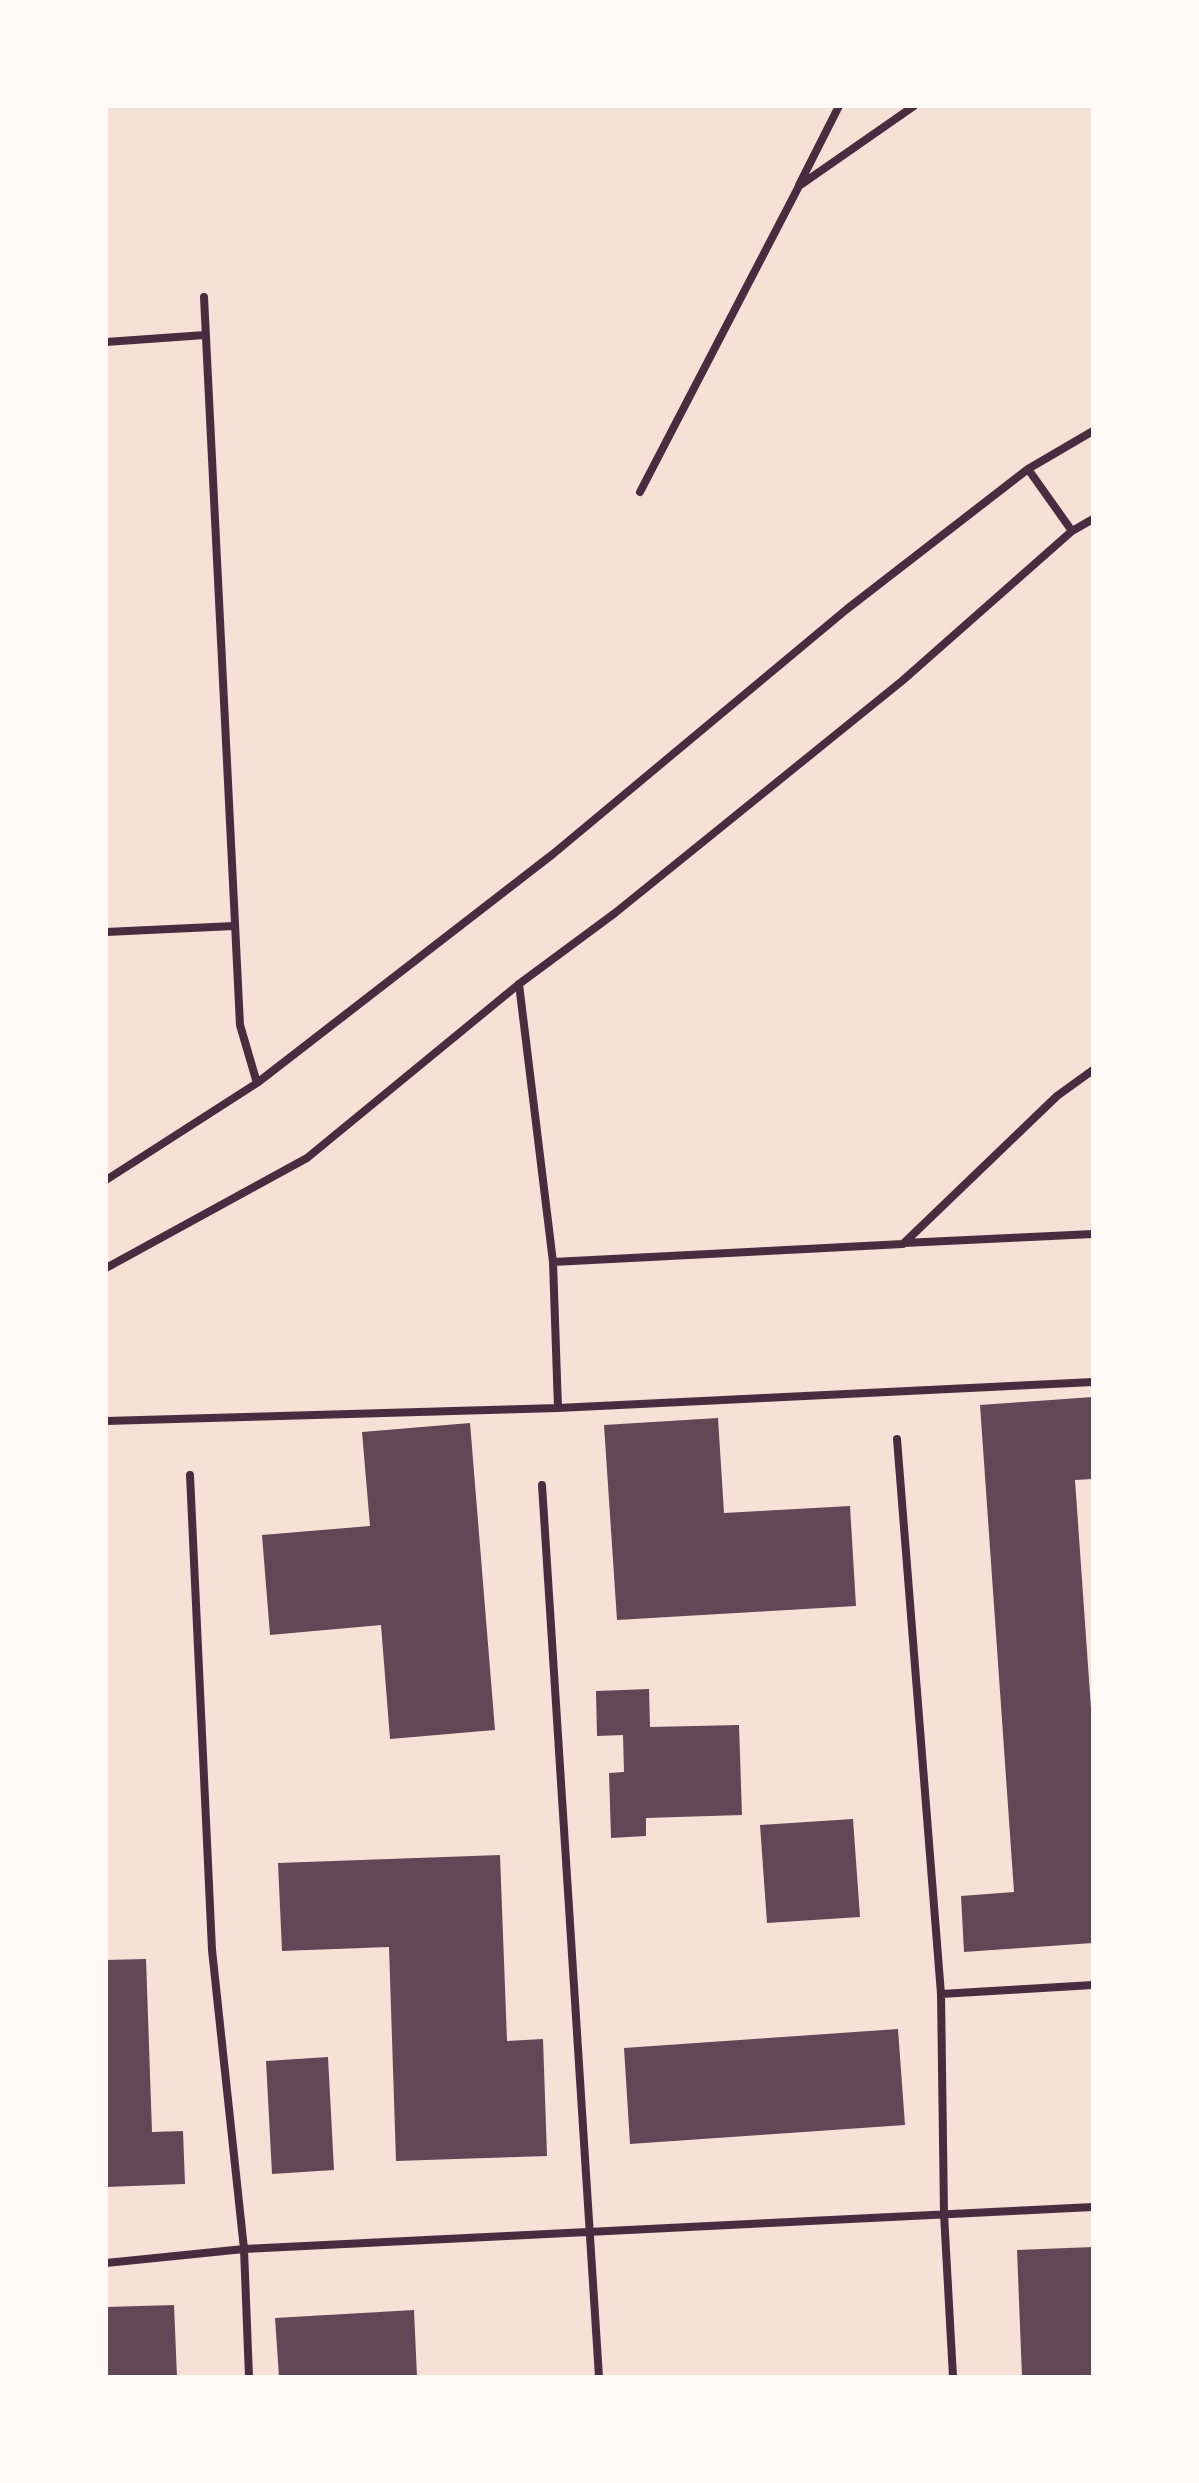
<!DOCTYPE html>
<style>
body{margin:0}
#map{position:relative;width:1199px;height:2483px;overflow:hidden;background:#f7e1d7;font-family:Merriweather,serif}
canvas{display:block}
.frame{position:absolute;inset:0;border:108px solid #fffaf5;pointer-events:none}
</style>
<div id="map">
<canvas width="1199" height="2483"></canvas>
<div class="frame"></div>
</div>
<script>
const ctx = document.querySelector('canvas').getContext('2d');
ctx.lineJoin = 'round';
function paint(path, color) {
  ctx.fillStyle = color;
  ctx.fill(path, 'evenodd');
}
function strokePath(path, color, width, dash) {
  ctx.strokeStyle = color;
  ctx.lineWidth = width;
  ctx.lineCap = dash ? 'butt' : 'round';
  ctx.setLineDash(dash || []);
  ctx.stroke(path);
}
const building = new Path2D(`
 M1093,1397v82l-18,1 18,257v206l-129,9 -3,-56 53,-4 -34,-487z
 M718,1418l6,95 126,-7 6,100 -239,14 -13,-195z
 M470,1423l25,307 -105,9 -9,-114 -111,10 -8,-100 108,-9 -8,-94z
 M649,1689l1,38 89,-2 3,90 -96,3v18l-35,2 -2,-65 15,-1 -1,-37 -26,1 -1,-45z
 M853,1819l7,98 -93,6 -7,-98z
 M500,1855l7,186 36,-2 4,117 -151,5 -7,-214 -107,4 -4,-88z
 M146,1959l6,173 31,-1 2,53 -79,3v-227z
 M898,2029l7,96 -275,19 -6,-96z
 M328,2057l6,113 -62,4 -6,-113z
 M1093,2247v130h-71l-5,-127z
 M174,2305l3,72h-71v-70z
 M414,2310l3,67h-138l-4,-59z`);
const minor = new Path2D(`
 M799,185l40,-79
 M204,297l36,728 17,58
 M106,342l99,-7
 M1028,469l44,62
 M640,492l159,-306 115,-80
 M106,932l128,-6
 M519,984l34,278 5,146
 M106,1180l151,-97 296,-229 294,-245 181,-140 65,-38
 M904,1243l189,-9
 M553,1262l350,-18 154,-148 36,-26
 M106,1268l201,-110 212,-174 96,-71 287,-232 170,-150 21,-12
 M106,1421l452,-13 535,-26
 M897,1439l44,555 3,220 9,163
 M190,1475l22,475 32,299 5,128
 M542,1485l57,892
 M941,1994l152,-9
 M106,2263l138,-14 849,-42`);
paint(building, '#644757');
strokePath(minor, '#4a2c40', 8);
</script>
